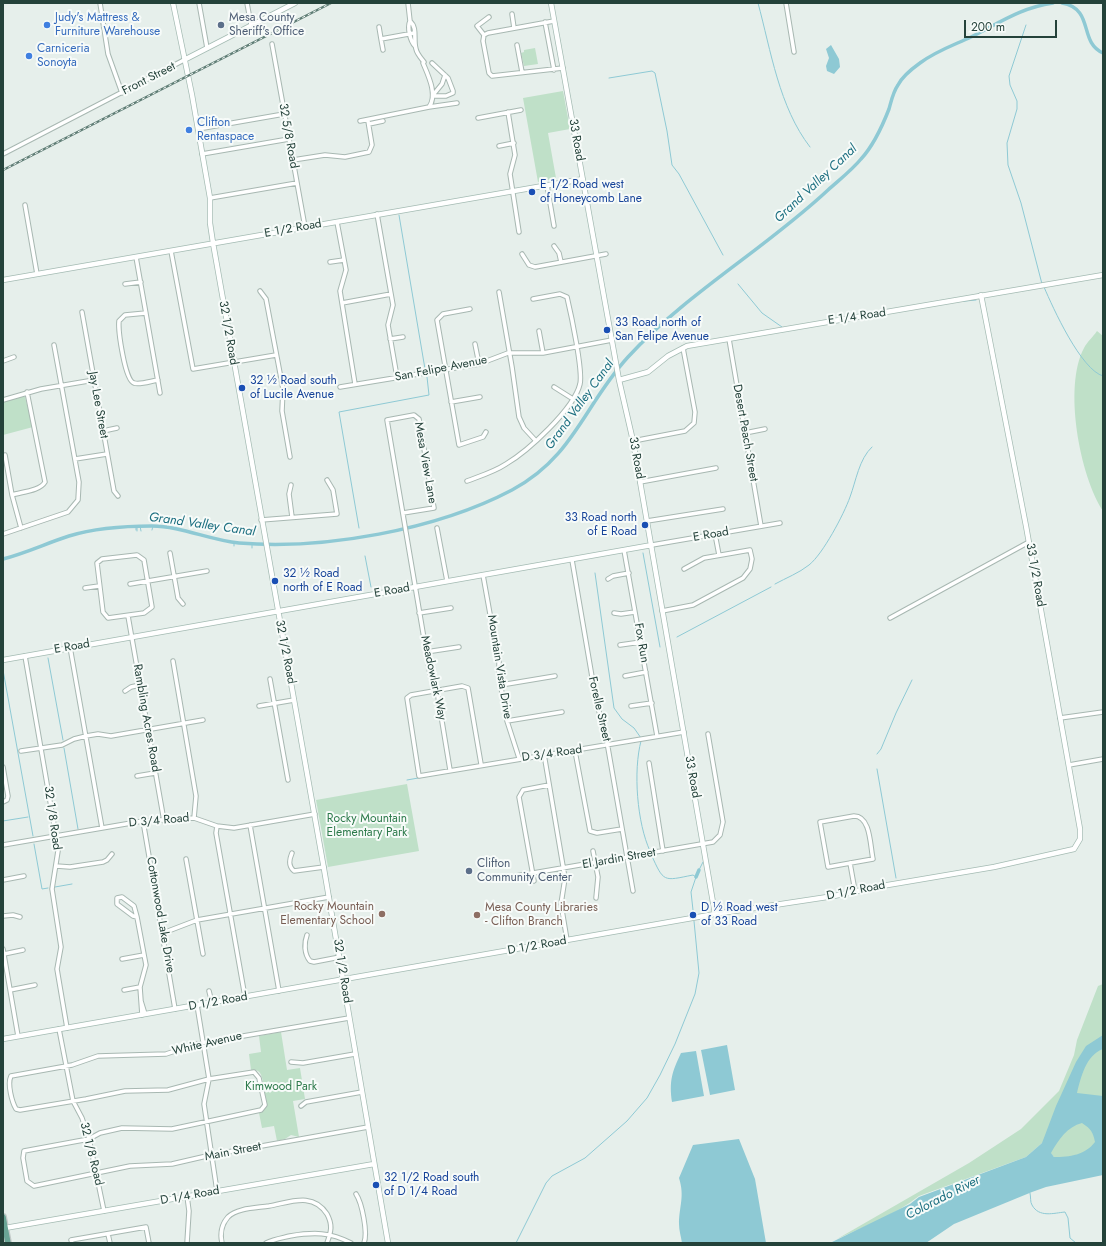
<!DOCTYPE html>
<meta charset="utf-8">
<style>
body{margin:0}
#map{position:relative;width:1106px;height:1246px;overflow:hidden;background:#e6efeb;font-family:Jost,sans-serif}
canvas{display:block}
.frame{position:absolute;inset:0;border:4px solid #24423a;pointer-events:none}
.scale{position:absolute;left:964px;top:20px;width:93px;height:18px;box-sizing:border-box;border:2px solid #24423a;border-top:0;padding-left:5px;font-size:12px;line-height:14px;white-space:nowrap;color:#24423a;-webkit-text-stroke:3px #f7fbf9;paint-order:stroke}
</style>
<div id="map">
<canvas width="1106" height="1246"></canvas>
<div class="frame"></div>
<div class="scale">200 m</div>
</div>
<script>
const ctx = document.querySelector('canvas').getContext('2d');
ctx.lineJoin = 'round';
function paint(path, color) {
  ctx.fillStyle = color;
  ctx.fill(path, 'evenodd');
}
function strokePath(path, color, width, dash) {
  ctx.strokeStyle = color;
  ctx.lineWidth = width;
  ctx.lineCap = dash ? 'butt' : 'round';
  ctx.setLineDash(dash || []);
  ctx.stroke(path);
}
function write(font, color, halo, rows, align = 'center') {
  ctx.font = font + ' Jost,sans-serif';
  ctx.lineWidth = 4;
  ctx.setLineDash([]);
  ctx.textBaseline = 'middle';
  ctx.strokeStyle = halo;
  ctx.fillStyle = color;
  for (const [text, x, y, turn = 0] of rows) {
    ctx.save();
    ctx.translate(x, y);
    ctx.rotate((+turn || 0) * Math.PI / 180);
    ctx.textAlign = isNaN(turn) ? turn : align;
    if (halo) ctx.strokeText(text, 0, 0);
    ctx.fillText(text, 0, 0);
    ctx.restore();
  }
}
const green = new Path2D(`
 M535,48l3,16 -14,2 -3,-13 3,-1v-2z
 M563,91l7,38 -22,4 8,45 -18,4 -15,-84z
 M1097,331l6,5v175c-23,-35 -40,-124 -19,-163 3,-6 9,-11 13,-17z
 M23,396l2,1 8,30 -30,8v-33z
 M407,784l12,67 -91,16 -12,-67z
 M1103,984v153l-10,14 -24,6h-15l-12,-14 -16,14 -107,39c-24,19 -54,30 -82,43l132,-76 52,-34 38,-38 15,-36 3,-15 21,-54z
 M281,1032l6,38 13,-2 5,31 -12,2 6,36 -8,-2 -6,4 -8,2 -3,-15 -12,2 -3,-15 5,-3c3,-5 0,-31 -4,-37 -2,-3 -5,-3 -9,-3l-2,-16 12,-2 -2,-16z`);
const water = new Path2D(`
 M831,45l8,14 1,8 -6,7 -7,-3 -1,-5 3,-8 -3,-9z
 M1103,1035v14c-17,6 -22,28 -26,44l26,3v79l-57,12 -14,5 -78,32 -28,19h-96l80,-39 9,-7 107,-40 16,-14 14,-37 20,-44 10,-16zM1082,1123c9,6 11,9 13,19 -10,13 -25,15 -41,15l-3,-4c8,-14 16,-26 31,-30z
 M727,1045l8,45 -25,5 -9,-45z
 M696,1051l8,45 -32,6c-3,-21 0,-30 9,-49z
 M739,1139l16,40 11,64h-84c-1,-6 -3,-13 -3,-19 0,-18 6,-27 0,-46l14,-33z`);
const stream = new Path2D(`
 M758,3c13,48 21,104 52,144
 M1026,25l-17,51 1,9 7,16v8l-10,34 1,22 13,38 21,81
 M609,78l43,-7 3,2 12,58 5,34 7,9 44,81
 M399,215l26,154
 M738,284l24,29 20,14
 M1044,287c9,21 37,83 59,89
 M955,302l21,-2
 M140,526l1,5
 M136,527v3
 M137,527v4
 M359,528l-20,-116 90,-17 -2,-18
 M152,530l1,-4
 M234,546v-4
 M252,548v-4
 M643,553l17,94
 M365,556l6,31
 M595,573l19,135 8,11 12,9 7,10
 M775,584c11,-6 24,-11 34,-19 14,-11 35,-51 41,-68 6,-16 9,-38 22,-50
 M677,637l94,-50
 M48,658l15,82
 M3,670l30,166
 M641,741c-8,30 -4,82 9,110
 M64,748l14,81
 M877,754l4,-5 15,-36 16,-33
 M877,769l19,109
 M407,780l45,-8
 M3,821l25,-4
 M34,844l8,45 6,-1
 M651,854c13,29 12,27 42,21l3,2 -5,15 2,18
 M699,870l4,-8
 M55,887l17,-3
 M1030,1193c1,4 0,9 2,12 7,13 22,8 33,7l3,6 2,20 6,5
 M516,1243l30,-60 6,-7 33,-18 42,-37 20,-23 13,-23 15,-31 20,-50 4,-21 -5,-52`);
const canal = new Path2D(`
 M1062,3c33,6 16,39 41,50
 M3,559c23,-6 44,-16 66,-23 26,-8 56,-10 83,-10 29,0 57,14 87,17 85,7 197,-13 273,-53 62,-33 72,-85 116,-133 59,-64 137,-108 200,-167 11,-10 24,-20 33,-31 13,-14 21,-32 28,-50 2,-7 4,-17 9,-24 4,-8 15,-17 22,-22 16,-12 34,-18 51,-26 30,-15 49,-29 82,-34
 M696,877l3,-7`);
const street = new Path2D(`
 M100,3l8,51 14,39
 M199,3l8,45
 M247,3l4,22
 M408,3l2,18c8,7 3,19 6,28 1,5 5,9 8,13
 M786,3l8,49
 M512,14l2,14
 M410,21c-3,6 0,20 5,25
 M554,21l-66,12 -4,2 -1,6 6,32 3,3 71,-8
 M545,22l9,48
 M379,27l2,12
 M484,35l-7,-9 12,-9
 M272,44l33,183
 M517,45l5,27
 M383,50l-2,-11 33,-6
 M432,63l16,15 5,13v2l-7,3h-13
 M433,95l9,-11 3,-9
 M429,107l28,-4
 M508,112l7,43 -5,19 9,58
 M478,118l43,-8
 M360,121l69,-14c9,-12 -1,-32 -6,-44
 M369,124l14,-3
 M198,129l86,-15
 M499,146l15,-3
 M3,154l181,-94
 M202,154l87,-15
 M293,160l32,-5 20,2 24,-5 3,-7 -4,-24
 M547,185l7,41
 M210,198l87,-15
 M25,205l12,69
 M377,214l16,91 -5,20 9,52
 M337,222l9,48 -6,21 15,93
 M554,246l5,7 2,9
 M171,251l22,118 83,-14
 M522,254l7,11 6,2 71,-13
 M136,257l24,136
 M330,262l14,-2
 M125,284l16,-2
 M260,291l6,8 17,90 -1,22 8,46
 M499,292l13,75 7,50 5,11 12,13
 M342,303l49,-9
 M470,309l-27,5 -6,6 22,125 24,-8 3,-5
 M82,312l32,179 4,5
 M146,313l-21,2 -6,6c-1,10 6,60 15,62 6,2 17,-2 24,-3
 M539,331l4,22
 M390,339l13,-2
 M729,339l32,187
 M475,344l4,20
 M3,361l11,-4
 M340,387l139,-23 29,-11h35l69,-13
 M554,387l19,12
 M3,400l38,-11 53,-9
 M451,402l29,-5
 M103,431l14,-3
 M745,433l20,-4
 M633,441l52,-10 9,-8 1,-11 -12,-64
 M5,455l7,40 9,33
 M75,459l32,-5
 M467,481c13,-5 27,-9 39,-17 22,-13 68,-55 74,-80 3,-14 -9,-70 -13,-87l-7,-3 -27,5
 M640,482l76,-14
 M291,485l-2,9 3,23
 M12,495c9,-3 28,-4 33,-13l-18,-90
 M403,513l31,-5 -15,-89 -5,-4 -27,5 43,254 7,17 13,79
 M261,520l76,-6 -4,-24 -6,-10
 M647,521l76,-12
 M437,528l10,53
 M3,534l65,-22 10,-12 1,-18 -25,-137
 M715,534l4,21
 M652,545l128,-22
 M624,550l33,186
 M170,553l8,45 5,6
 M137,555l7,5 8,47 -8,6 -36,5 -5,-6 -6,-49 5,-4z
 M572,560l25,146 7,19 29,166
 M483,575l7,39 2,21 7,21v20l8,45 12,37
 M608,579l5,-3 16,-3
 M130,584l77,-13
 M85,588l14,-2
 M662,611l31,-6 50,-27 7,-9 2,-10 -2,-9 -46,8 -20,11
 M419,613l32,-5
 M614,613l7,1 14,-2
 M128,616l36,205
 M890,618l139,-76
 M620,645l21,-3
 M70,647l32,181
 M426,652l33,-5
 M25,656l31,180 2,15 -6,38 9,58 -4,22 10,59
 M173,661l23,135 -2,22
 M625,676l21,-4
 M270,679l18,101
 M501,685l54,-9
 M125,691l6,-4 9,-2
 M259,706l35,-6
 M631,706l21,-3
 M1060,718l43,-6
 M507,721l55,-9
 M21,751l41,-6 12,-6 12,-3 12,-2 13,2 92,-16
 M575,751l15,80 7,2 25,-4
 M544,754l21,124 -4,26 6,36
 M649,763l14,88
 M481,764l-13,-76 -6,-2 -51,9 -4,3 12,78 265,-44
 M1069,765l34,-6
 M3,767l5,29 -1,4 -4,2
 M137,776l18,-3
 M854,816c17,0 16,30 19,43l-45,8 -8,-45z
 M143,821l32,188
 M250,825l29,166
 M217,826l-1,7 29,164
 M3,845l140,-24 51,-3 23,8 17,2 81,-14
 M593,851l5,26 -2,21
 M292,853c-3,7 -4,13 2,18l30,-4
 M186,859l17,95
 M850,863l5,28
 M56,866l14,1 33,-5 4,-2 5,-6
 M510,877l203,-35 7,-7 3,-13 -15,-88
 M3,880l21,-4
 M534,881l-15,-84 4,-7 26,-5
 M3,916l10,-1 7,2
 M137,917l-4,-1 -16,-12v-6l5,-1 12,9 3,11 9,48 -6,22 2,28
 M163,933l34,-13 132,-23
 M307,935c-3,8 -3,19 3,26l4,1 26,-5
 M3,949l15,87
 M4,954l19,-4
 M122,959l22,-4
 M10,990l25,-5
 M124,990l16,-3
 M209,991l3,12
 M141,1001l4,13
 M197,1005l12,74 -5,25 13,87
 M349,1018l-153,26 -30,10 -68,2 -26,9 -61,11c-4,8 1,26 5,33l4,1 66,-11 39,-8 43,-1 41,-11 45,-7 5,6 6,27 -4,5 -89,19 -50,-1 -22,5 -11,6 -65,12 -1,7 4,23 7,5 96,-20 42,-2 39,-9 157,-28
 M59,1029l14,72 9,17 7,21 15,72
 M291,1062l12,1 52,-9
 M301,1106l5,-4 56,-10
 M356,1194c6,9 12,39 8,49
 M187,1196l2,15 -2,32
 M108,1234l2,9
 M72,1243l-1,-3 75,-13 3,16
 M222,1243c-2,-9 -1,-18 6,-26 9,-9 28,-9 41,-11 22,-4 44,-14 58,8 6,11 4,18 0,29
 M266,1243c8,-4 16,-5 24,-7 24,-4 40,-4 61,7`);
const secondary = new Path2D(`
 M173,3l19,92 18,103v25l3,20 111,626 64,374
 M551,3l68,377 14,61 82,473
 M184,60l111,-57
 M3,280l580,-101
 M619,380l29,-8 20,-16 19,-10 416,-71
 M3,660l649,-115
 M3,1039l712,-125 119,-18 42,-9 118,-20 80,-18 6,-10v-10l-54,-303 -45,-231
 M5,1228l369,-64`);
const primary = new Path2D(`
 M3,1217l5,26`);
const rail = new Path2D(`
 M3,170l328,-167`);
const markers = [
 [47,25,4,"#3f7fe0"],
 [221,25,4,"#5c6f8a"],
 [29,56,4,"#3f7fe0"],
 [189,130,4,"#3f7fe0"],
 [532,192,4,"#1a4fb4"],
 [607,330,4,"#1a4fb4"],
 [242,388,4,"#1a4fb4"],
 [645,525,4,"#1a4fb4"],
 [275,581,4,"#1a4fb4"],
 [469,871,4,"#5c6f8a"],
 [382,914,4,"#8d6e63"],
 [477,915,4,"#8d6e63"],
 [693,915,4,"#1a4fb4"],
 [376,1185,4,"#1a4fb4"]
];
const shopNames = [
 ["Judy's Mattress &",55,18],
 ["Furniture Warehouse",55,32],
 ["Carniceria",37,49],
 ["Sonoyta",37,63],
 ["Clifton",197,123],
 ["Rentaspace",197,137]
];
const serviceNames = [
 ["Mesa County",229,18],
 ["Sheriff's Office",229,32],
 ["Clifton",477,864],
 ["Community Center",477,878]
];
const streetNames = [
 ["Front Street",149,79,-27],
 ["32 5/8 Road",288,136,80],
 ["33 Road",576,140,80],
 ["E 1/2 Road",293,229,-10],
 ["E 1/4 Road",857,317,-8],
 ["32 1/2 Road",228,333,80],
 ["San Felipe Avenue",441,369,-11],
 ["Jay Lee Street",98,405,80],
 ["Desert Peach Street",745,433,80],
 ["33 Road",636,458,80],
 ["Mesa View Lane",425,463,80],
 ["E Road",711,535,-10],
 ["33 1/2 Road",1035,575,80],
 ["E Road",392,591,-10],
 ["Fox Run",641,643,80],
 ["E Road",72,647,-10],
 ["32 1/2 Road",285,652,79],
 ["Mountain Vista Drive",499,667,81],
 ["Meadowlark Way",433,678,78],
 ["Forelle Street",599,709,77],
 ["Rambling Acres Road",146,718,80],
 ["D 3/4 Road",552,754,-8],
 ["33 Road",692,777,80],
 ["32 1/8 Road",52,818,82],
 ["D 3/4 Road",159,821,-5],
 ["El Jardin Street",619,859,-10],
 ["D 1/2 Road",856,891,-11],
 ["Cottonwood Lake Drive",160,915,80],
 ["D 1/2 Road",537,946,-10],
 ["32 1/2 Road",342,971,81],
 ["D 1/2 Road",218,1002,-10],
 ["White Avenue",207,1044,-13],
 ["Main Street",233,1152,-11],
 ["32 1/8 Road",91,1154,76],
 ["D 1/4 Road",190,1196,-10]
];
const transitNames = [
 ["E 1/2 Road west",540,185],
 ["of Honeycomb Lane",540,199],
 ["33 Road north of",615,323],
 ["San Felipe Avenue",615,337],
 ["32 ½ Road south",250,381],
 ["of Lucile Avenue",250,395],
 ["33 Road north",637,518,"right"],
 ["of E Road",637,532,"right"],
 ["32 ½ Road",283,574],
 ["north of E Road",283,588],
 ["D ½ Road west",701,908],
 ["of 33 Road",701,922],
 ["32 1/2 Road south",384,1178],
 ["of D 1/4 Road",384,1192]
];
const parkNames = [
 ["Rocky Mountain",367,819],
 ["Elementary Park",367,833],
 ["Kimwood Park",281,1087]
];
const educationNames = [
 ["Rocky Mountain",374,907],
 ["Elementary School",374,921],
 ["Mesa County Libraries",485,908,"left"],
 ["- Clifton Branch",485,922,"left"]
];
const waterNames = [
 ["Grand Valley Canal",816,184,-43],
 ["Grand Valley Canal",580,405,-54],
 ["Grand Valley Canal",202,525,8],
 ["Colorado River",943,1198,-27]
];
paint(green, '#bfe0c8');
paint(water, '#8ec9d4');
strokePath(stream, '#8ec9d4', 1);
strokePath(canal, '#8ec9d4', 3.5);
strokePath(street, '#a8b8b2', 5.5);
strokePath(secondary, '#a4bbb3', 6);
strokePath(primary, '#c2cac8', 8);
strokePath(street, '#fff', 3.5);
strokePath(secondary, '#fff', 4.5);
strokePath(primary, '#6aa596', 5.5);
strokePath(rail, '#5f7d75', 2.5);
strokePath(rail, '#f7fbf9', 1, [3]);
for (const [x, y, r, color] of markers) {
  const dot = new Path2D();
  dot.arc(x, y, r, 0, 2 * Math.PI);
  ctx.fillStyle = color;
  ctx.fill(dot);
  strokePath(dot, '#f7fbf9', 1.5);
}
write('12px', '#366cbe', '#f7fbf9', shopNames, 'left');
write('12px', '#4e5e75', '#f7fbf9', serviceNames, 'left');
write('12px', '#24423a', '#f7fbf9', streetNames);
write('12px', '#164399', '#f7fbf9', transitNames, 'left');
write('12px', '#2d7a4b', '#f7fbf9', parkNames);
write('12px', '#785e54', '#f7fbf9', educationNames, 'right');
write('italic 13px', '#1c6f80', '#f7fbf9', waterNames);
</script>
